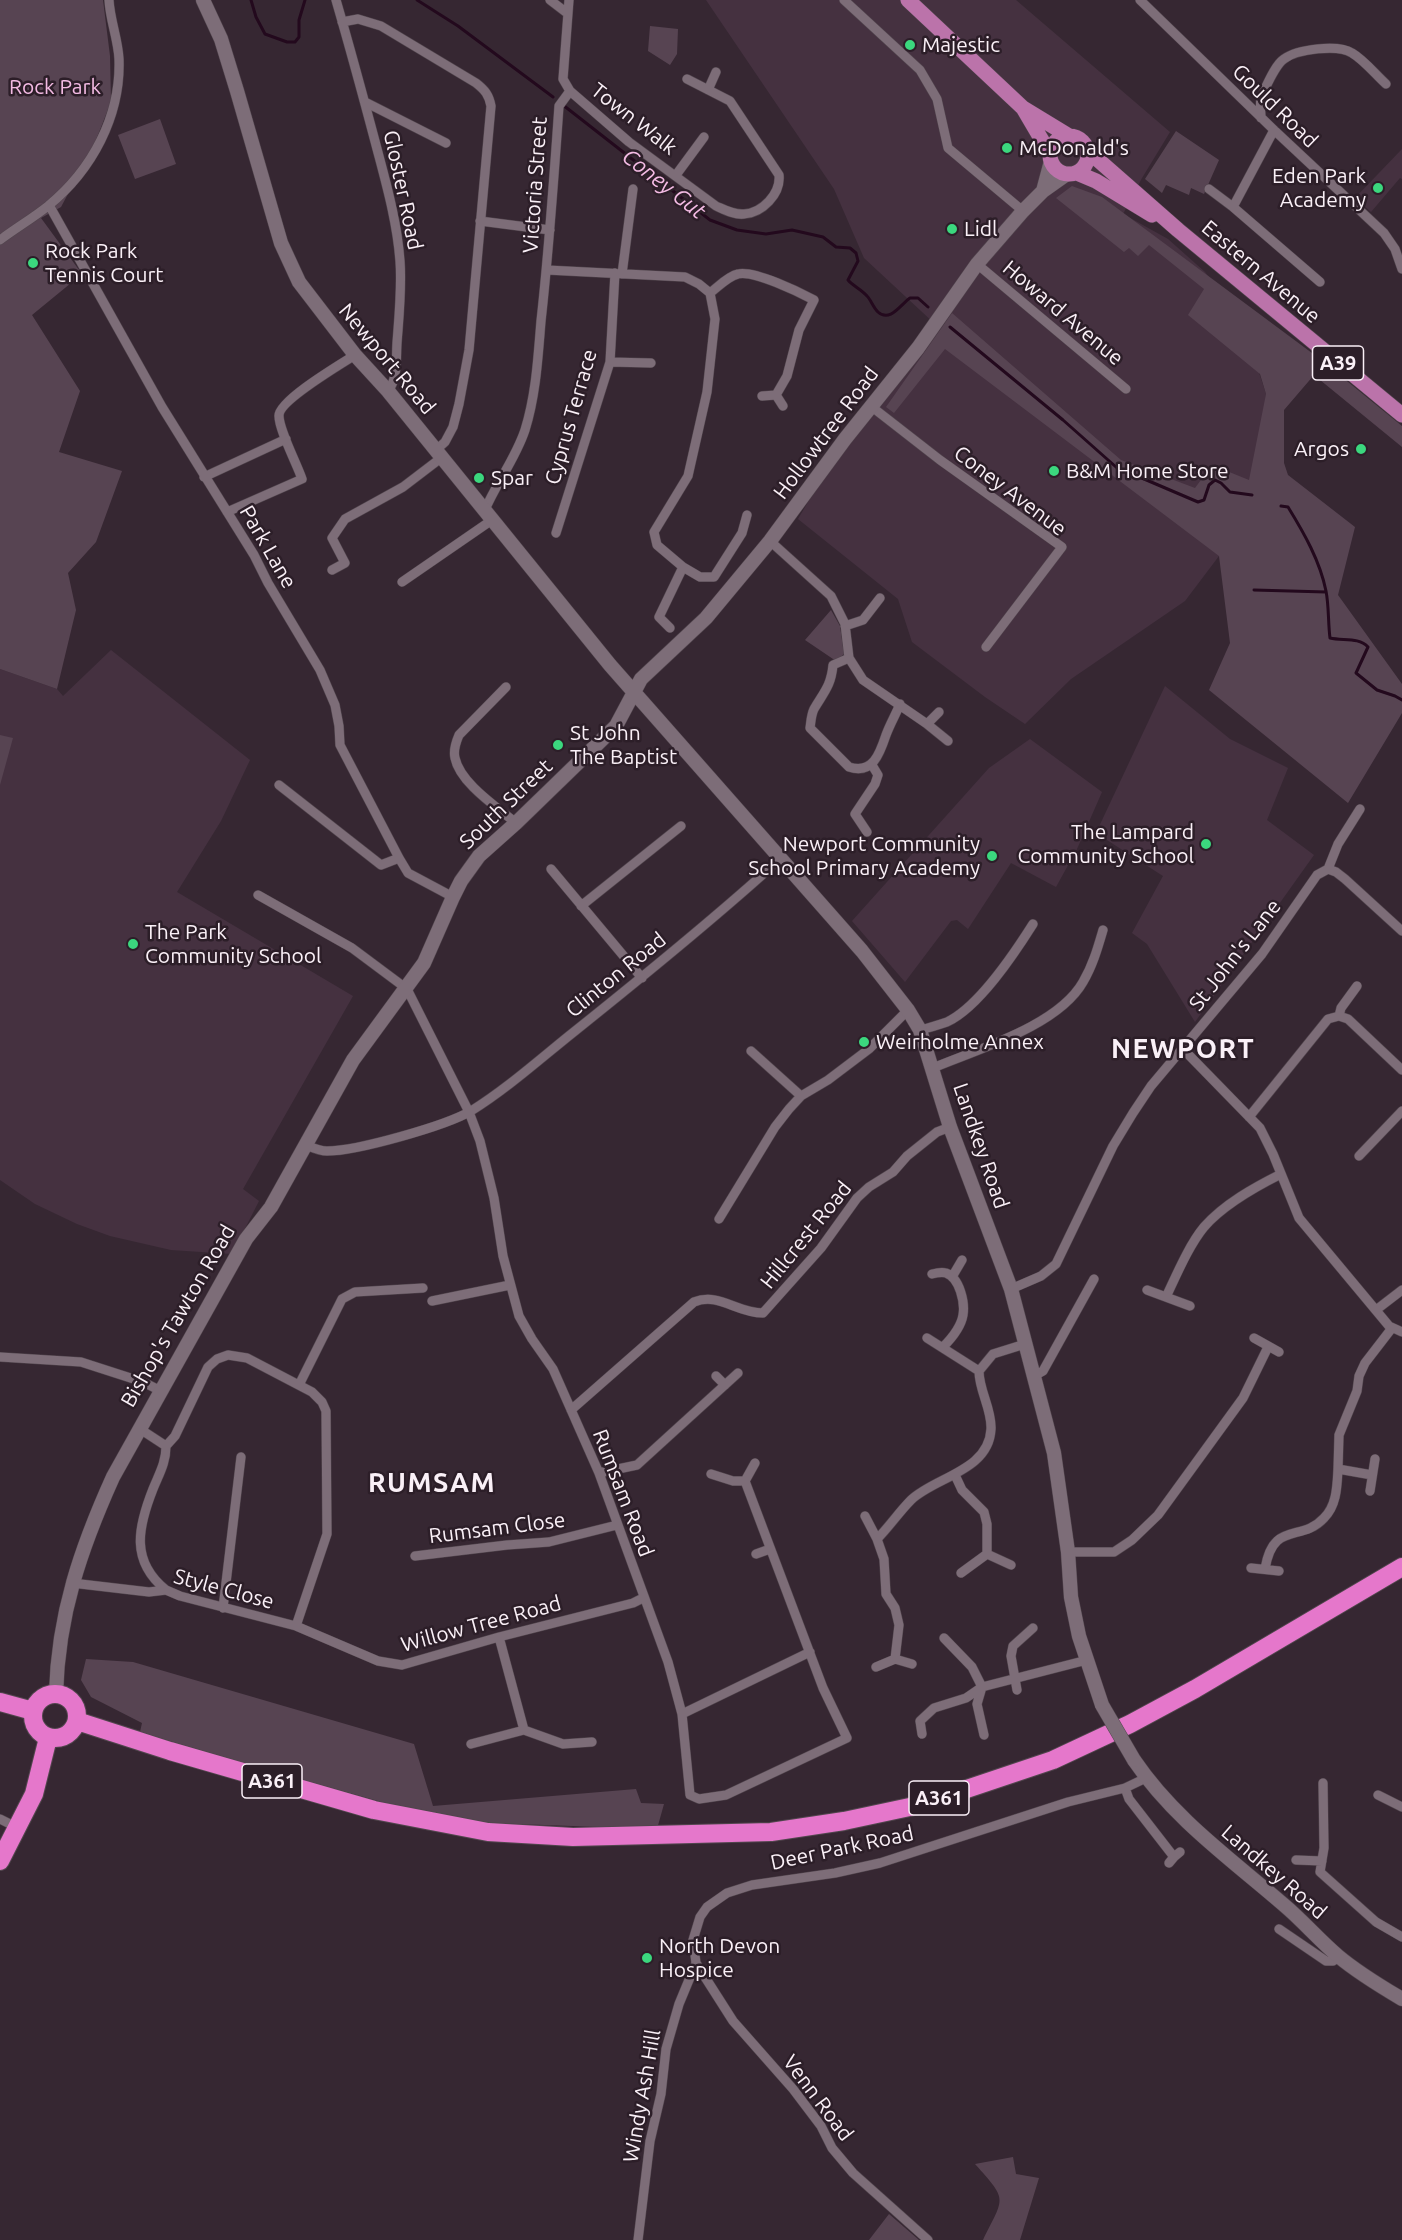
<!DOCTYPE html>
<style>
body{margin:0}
canvas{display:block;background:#362732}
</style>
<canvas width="1402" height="2240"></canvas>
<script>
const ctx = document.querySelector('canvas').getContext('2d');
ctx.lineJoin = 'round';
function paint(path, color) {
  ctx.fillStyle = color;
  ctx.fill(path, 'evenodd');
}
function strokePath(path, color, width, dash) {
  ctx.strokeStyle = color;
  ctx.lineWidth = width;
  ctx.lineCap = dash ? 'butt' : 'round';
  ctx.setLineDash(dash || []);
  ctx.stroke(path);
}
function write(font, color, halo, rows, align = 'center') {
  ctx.font = font + ' Ubuntu,sans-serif';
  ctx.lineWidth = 5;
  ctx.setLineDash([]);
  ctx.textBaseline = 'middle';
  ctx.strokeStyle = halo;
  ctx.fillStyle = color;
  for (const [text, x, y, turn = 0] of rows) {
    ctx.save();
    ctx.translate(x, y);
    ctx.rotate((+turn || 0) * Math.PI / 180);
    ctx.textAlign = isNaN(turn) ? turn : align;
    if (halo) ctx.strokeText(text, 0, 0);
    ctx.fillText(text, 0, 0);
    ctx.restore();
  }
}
const built = new Path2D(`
 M706,0h310l154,132 -28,46 -19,36 45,25 37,33 25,34 20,39 16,49 -3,72 -44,90 -34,45 -114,78 -46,45 -40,-27 -73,-55 -14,-43 -100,-80 47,-80 90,-115 -71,-66 -30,-69z
 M1402,149v30l-2,-1 -29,34 -16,-14z
 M111,650l139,110 -29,61 -44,71 176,104 -110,193 16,12 -27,53 -61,-4 -61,-14 -33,-12 -42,-20 -35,-24v-511l57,20 6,7z
 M1165,686l65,53 58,29 -21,52 47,35 -119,167 -48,-78 -15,-11 31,-57 -67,-43z
 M1030,739l72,53 -25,57 -21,38 -45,-24 -43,66 -11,-9 -6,1 -46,61 -53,-61 137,-153z`);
const green = new Path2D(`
 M0,0h103l7,56 1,46 -17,43 -33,62 -20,11 41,56 -50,41 48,76 -21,61 63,19 -26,71 -28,31 8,37 -19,79 -57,-20z
 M650,26l28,3 -1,25 -7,11 -22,-14z
 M160,119l16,45 -41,15 -17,-44z
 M1176,131l43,29 -15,34 -13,-6 -2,7 -23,-10 -4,8 -17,-14z
 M1072,186l30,11 218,162 82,67v21l-88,-72 -30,35v53l4,12 67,52 -17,68 64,89v29l-54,90 -139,-113 21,-47 -11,-87 -274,-207 -51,64 -8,-6 66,-94 169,147 74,28 17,-23 37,15 17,-86 -6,-20 -72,-59 16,-26 -55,-44 -11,11 -9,-8 -5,4 -68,-54z
 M831,610l9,16 4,28 -8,7 -31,-21z
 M0,735l13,3 -13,47z
 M86,1659l47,3 281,82 19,62 203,-17 5,14 23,1 -7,25 -169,-6 -81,-14 -144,-40 -123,-37 2,-9 -51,-26 -10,-17z
 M1013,2157l3,17 23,4 -19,62h-37c22,-44 25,-39 -8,-76z
 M889,2214l30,26h-50z`);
const stream = new Path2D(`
 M251,0l5,17 9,17 22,8h8l4,-5v-17l6,-20
 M417,0l41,26 95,71
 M563,105l147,115 27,10 29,4 26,-4 31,7 13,10 14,1 6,5 2,8 -10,19c5,6 13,9 19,16 4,4 6,11 11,16 12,11 23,-8 32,-14h8l10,9
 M950,327l113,93 53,47 82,35 6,-2 5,-15 6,-5 6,3 9,9 22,3
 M1281,506l7,1c16,26 32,54 38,84 3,15 2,32 4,47 13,3 29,-1 38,9l-12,26 21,17 18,6 7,4
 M1254,590l72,2`);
const street = new Path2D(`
 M336,0c14,48 27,96 40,145 10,38 21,76 24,116 2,27 -1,55 -3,82 -1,15 1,36 -9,48
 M550,0l17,13
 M844,0l76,70 17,29 11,49 75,63
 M1140,0l134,130 110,103 11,16 7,20
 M342,22l16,-3 23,7 95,57c9,7 13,12 15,23l-22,244 -10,54 -6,23 -8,15 -9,8
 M708,90l8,-18
 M570,91l59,51 87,64c9,4 18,9 28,8 18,-1 37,-20 35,-39l-49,-74 -43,-22
 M365,102l81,41
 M1261,118c0,-7 -2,-17 1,-23 5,-10 13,-30 22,-36 13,-10 54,-15 68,-6 12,7 23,21 34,31
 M676,175l28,-38
 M1209,189l24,18 87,75
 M49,205l113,202 92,148 14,28 52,87 15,35 4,21 1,19 59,113 9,15 45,24
 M1233,207l41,-77
 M480,221l70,9
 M0,240c16,-12 33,-22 48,-34 44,-36 73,-90 71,-147 -1,-20 -9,-39 -10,-59
 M977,264l149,125
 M547,270l138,7 14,7 11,9 5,26 -8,73 -19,84 -34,56 3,13 26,22 17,10h14l28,-44 5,-18
 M622,274l11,-85
 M710,293c8,-6 18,-17 28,-19 16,-4 61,18 76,26l-15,30 -12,46 -11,19
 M610,362l41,1
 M762,396l14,-1 7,11
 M872,407l68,53 122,87 -76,100
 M204,477l82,-38
 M227,512l75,-33c-5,-15 -23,-49 -23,-63 -1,-15 62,-52 76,-61
 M484,512c12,-29 31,-52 41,-82 11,-35 13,-73 16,-109 8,-72 13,-143 18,-215l11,-15 -7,-12 6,-79
 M556,533l54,-171 5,-89
 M770,541l61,55 14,28 4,34 14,22 64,44 12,-12
 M332,570l13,-7 -13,-25 13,-19 58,-32 38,-29
 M402,582l90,-62
 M845,626l18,-6 17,-22
 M670,628l-11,-11 24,-50
 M849,658l-16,7c-2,21 -9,27 -19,44 -3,6 -3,13 -4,19l39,39c24,8 31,-14 37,-32 4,-11 10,-21 14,-31
 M506,687l-47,48c-3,7 -6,15 -4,23 5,25 42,49 61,65
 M927,724l21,17
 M279,785l102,80 18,-7
 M867,832l-12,-18 20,-30 3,-9 -6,-10
 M551,869l91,109
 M1328,869l8,3 9,7 57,52
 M258,895l94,53 55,41 62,123 11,29 14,57 9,58 16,60 13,23 21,30 46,104 69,189 14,52 8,81 9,4 27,-4 121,-57 -24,-50 -78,-207h-12l-22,-7
 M581,906l100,-80
 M1339,1016l9,3 54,51
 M920,1030c9,-2 18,-5 27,-8 32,-15 67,-68 86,-98
 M1183,1049l77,79 13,26 26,64 90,108 13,6
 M751,1051l50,45
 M933,1068c45,-19 125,-42 150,-86 10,-17 15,-35 20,-52
 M1249,1117l79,-98 11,-3 2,-8 16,-22
 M306,1145c7,3 13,6 21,6 30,0 118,-25 144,-40 37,-23 70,-53 104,-80 70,-56 139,-112 205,-172
 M1359,1156l43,-45
 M719,1219l56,-92 14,-18 12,-13 27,-16 41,-31 39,-39
 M932,1274c4,-1 10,-2 14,-1 14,5 19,30 17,42 -2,12 -12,24 -20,32
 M952,1277l10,-17
 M1011,1289l30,-13 15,-12 57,-118 20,-33 18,-27 111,-132 55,-79 11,-6 10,-25 22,-35
 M1147,1290l43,16
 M1166,1297c10,-21 23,-52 38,-70 20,-23 51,-40 77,-53
 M432,1301l78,-16
 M1376,1310l26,-20
 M927,1338l52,33
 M1254,1338l25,14
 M0,1357l81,5 62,20 18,9
 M716,1376l9,9
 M1034,1376l9,-5 51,-92
 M299,1385l43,-86 13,-7 68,-4
 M571,1410l123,-108c25,-10 42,11 69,11l58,-65 36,-50 12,-11 24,-15 14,-16 30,-24 13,-5
 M140,1429l26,17c0,17 -7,28 -13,43 -15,38 -23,72 13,101
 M166,1446l9,-10 33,-69 9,-8 11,-4 19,3 65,34 10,10 4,9 1,123 -31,92
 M1338,1469l1,-34 18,-44 2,-15 6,-13 27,-35
 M599,1473l38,-8 101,-92
 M955,1475l7,15 22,22 3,12v30l-26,19
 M745,1481l10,-18
 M1370,1491l5,-32
 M865,1516l12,23 7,20 2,35 9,14 4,17 -4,34 -19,8
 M877,1539c12,-12 22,-27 34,-39 24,-23 78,-29 80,-71 1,-20 -12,-38 -12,-58l14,-17 32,-10
 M1068,1552h46l18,-12 26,-25 85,-117 25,-51
 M756,1554l14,-5
 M987,1554l24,11
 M415,1556l92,-11 42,-3 68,-17
 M1251,1568l28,3
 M1265,1569c8,-49 36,-26 59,-51 13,-13 13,-32 14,-49l34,6
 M72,1583l77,9 17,-2 14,6 116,30 82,35 24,4 97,-28 134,-34 10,-5
 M223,1608l18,-151
 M944,1638l28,29 10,20 -5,17 7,31
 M895,1659l17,5
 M1017,1690l-6,-34 2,-10 20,-18
 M682,1714l128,-62
 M524,1730l39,14 29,-2
 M922,1734l-2,-13 14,-13 32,-10 16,-11 105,-27
 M471,1744l53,-14 -25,-93
 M1323,1783l1,65 -4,24 56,50 26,15
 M1125,1788l4,11 45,58
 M1378,1795l24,12
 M0,1819l18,9
 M1296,1860l26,1
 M1169,1863l5,-6 6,-5
 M1279,1929l47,32h7l6,-4
 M638,2240l12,-99 11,-47 5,-45 13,-45 17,-41
 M928,2240l-75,-67 -21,-25 -11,-22 -28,-37 -60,-68 -37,-58 -3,-23 7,-23 7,-10 20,-14 25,-8 83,-12 45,-10 188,-61 57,-14 21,-10`);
const secondary = new Path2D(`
 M203,0l18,39 16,52 44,152 18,39 56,73 33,36 222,274 252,286 46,59 12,20 30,97 61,162 43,164 14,99 3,45 8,39 23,69
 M1043,191l8,-30
 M56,1694c2,-80 25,-146 57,-217l133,-238 25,-32 82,-147 71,-97 29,-66 8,-16 18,-25 37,-33 100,-97 25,-47 65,-61 64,-77 75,-102 73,-91 59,-84 46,-53 20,-20 24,-17
 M1134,1760c40,59 97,99 150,145 19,16 35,35 54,51 19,16 42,30 64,43`);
const primary = new Path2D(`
 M908,0l115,108 46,28
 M1023,108l27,46
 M1050 155a19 19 0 1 1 38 0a19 19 0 1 1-38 0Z
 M1088,151l90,79 224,185
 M1077,173l19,8 56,34`);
const highway = new Path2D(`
 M33 1716a22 22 0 1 1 44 0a22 22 0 1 1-44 0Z
 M0,1702l33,9
 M77,1721l93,30 204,59 114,22 85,5 198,-5 73,-11 75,-16 134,-45 77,-36 65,-35 207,-122
 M0,1861l34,-67 14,-56`);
const secondaryBridge = new Path2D(`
 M1102,1705l32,55`);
const markers = [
 [910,45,6,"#3bd77e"],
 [1007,148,6,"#3bd77e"],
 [1378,188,6,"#3bd77e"],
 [952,229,6,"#3bd77e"],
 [33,263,6,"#3bd77e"],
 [1361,449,6,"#3bd77e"],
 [1054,471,6,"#3bd77e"],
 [479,478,6,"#3bd77e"],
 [558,745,6,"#3bd77e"],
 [1206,844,6,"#3bd77e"],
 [992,856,6,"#3bd77e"],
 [133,944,6,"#3bd77e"],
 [864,1042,6,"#3bd77e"],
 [647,1958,6,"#3bd77e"]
];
const shields = [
 [1338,363,51],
 [272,1781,60],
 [939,1798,60]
];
const shieldNames = [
 ["A39",1338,363],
 ["A361",272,1781],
 ["A361",939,1798]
];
const poiNames = [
 ["Majestic",922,45],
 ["McDonald's",1019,148],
 ["Eden Park",1366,176,"right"],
 ["Academy",1366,200,"right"],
 ["Lidl",964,229],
 ["Rock Park",45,251],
 ["Tennis Court",45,275],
 ["Argos",1349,449,"right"],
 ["B&M Home Store",1066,471],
 ["Spar",491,478],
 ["St John",570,733],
 ["The Baptist",570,757],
 ["The Lampard",1194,832,"right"],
 ["Community School",1194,856,"right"],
 ["Newport Community",980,844,"right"],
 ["School Primary Academy",980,868,"right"],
 ["The Park",145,932],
 ["Community School",145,956],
 ["Weirholme Annex",876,1042],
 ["North Devon",659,1946],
 ["Hospice",659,1970]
];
const parkNames = [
 ["Rock Park",55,87]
];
const streetNames = [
 ["Gould Road",1275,106,44],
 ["Town Walk",634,119,38],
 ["Victoria Street",535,185,-86],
 ["Gloster Road",403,190,78],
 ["Eastern Avenue",1261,272,40],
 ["Howard Avenue",1063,313,40],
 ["Newport Road",387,359,50],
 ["Cyprus Terrace",571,417,-74],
 ["Hollowtree Road",826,433,-53],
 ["Coney Avenue",1010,491,37],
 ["Park Lane",268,547,60],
 ["South Street",506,804,-44],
 ["St John's Lane",1235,955,-52],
 ["Clinton Road",616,975,-39],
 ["Landkey Road",981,1146,71],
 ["Hillcrest Road",806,1235,-51],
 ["Bishop's Tawton Road",178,1316,-60],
 ["Rumsam Road",623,1493,69],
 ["Rumsam Close",497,1528,-7],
 ["Style Close",224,1589,15],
 ["Willow Tree Road",481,1624,-15],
 ["Deer Park Road",842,1848,-12],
 ["Landkey Road",1274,1872,41],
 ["Windy Ash Hill",642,2096,-80],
 ["Venn Road",818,2098,53]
];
const waterNames = [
 ["Coney Gut",664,184,38]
];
const districtNames = [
 ["NEWPORT",1183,1049],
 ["RUMSAM",432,1483]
];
paint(built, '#453140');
paint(green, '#574452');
strokePath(stream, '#23091d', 3);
strokePath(street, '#52464e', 10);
strokePath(secondary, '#52464e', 15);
strokePath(primary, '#52464e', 16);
strokePath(highway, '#52464e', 20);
strokePath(street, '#7d6d78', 9);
strokePath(secondary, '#7d6d78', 14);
strokePath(primary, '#bb73aa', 15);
strokePath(highway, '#e577cb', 18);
strokePath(secondaryBridge, '#52464e', 15, []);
strokePath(secondaryBridge, '#7d6d78', 14);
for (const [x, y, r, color] of markers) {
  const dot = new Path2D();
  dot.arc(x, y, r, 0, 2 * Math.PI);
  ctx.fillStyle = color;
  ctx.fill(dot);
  strokePath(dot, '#2c1e28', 2);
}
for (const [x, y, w] of shields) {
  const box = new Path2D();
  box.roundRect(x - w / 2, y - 17, w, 34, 4.5);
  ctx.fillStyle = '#2c1e28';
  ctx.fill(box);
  strokePath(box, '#faf0f7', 1.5);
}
write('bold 20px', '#faf0f7', null, shieldNames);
write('21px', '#faf0f7', '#2c1e28', poiNames, 'left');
write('21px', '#f3bae3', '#2c1e28', parkNames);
write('21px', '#faf0f7', '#2c1e28', streetNames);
write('italic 22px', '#f4bbe4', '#2c1e28', waterNames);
ctx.letterSpacing = '1.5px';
write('bold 27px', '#faf0f7', '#2c1e28', districtNames);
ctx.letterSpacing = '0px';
</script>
